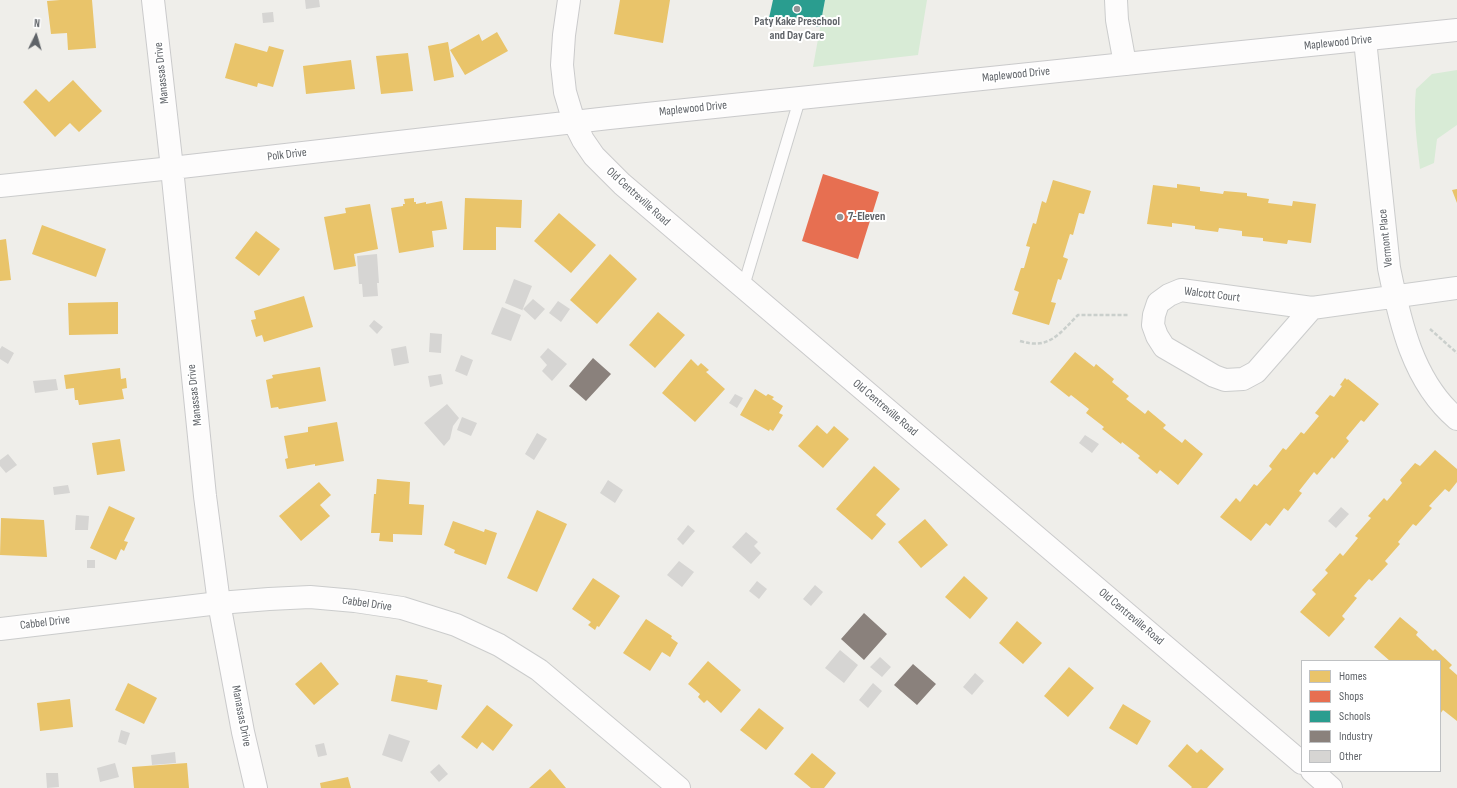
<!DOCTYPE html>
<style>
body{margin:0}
#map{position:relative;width:1457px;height:788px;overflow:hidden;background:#efeeea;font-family:"Sofia Sans Condensed",sans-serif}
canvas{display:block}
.legend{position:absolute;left:1301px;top:660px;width:140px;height:112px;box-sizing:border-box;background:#fff;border:1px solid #bfc1c3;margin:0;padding:5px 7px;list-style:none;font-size:12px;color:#5f6368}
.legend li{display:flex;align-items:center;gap:8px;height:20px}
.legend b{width:20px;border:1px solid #bfc1c3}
.north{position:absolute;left:16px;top:16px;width:40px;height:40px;-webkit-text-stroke:3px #fff;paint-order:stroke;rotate:5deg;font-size:11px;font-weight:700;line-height:16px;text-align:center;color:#5f6368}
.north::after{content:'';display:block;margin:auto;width:14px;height:18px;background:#5f6368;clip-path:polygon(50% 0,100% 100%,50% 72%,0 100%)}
</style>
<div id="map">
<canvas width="1457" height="788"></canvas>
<ul class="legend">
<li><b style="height:11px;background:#e9c46a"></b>Homes</li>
<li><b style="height:11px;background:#e76f51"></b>Shops</li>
<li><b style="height:11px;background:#2a9d8f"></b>Schools</li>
<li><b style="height:11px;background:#8a817c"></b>Industry</li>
<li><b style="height:11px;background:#d6d5d3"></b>Other</li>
</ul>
<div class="north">N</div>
</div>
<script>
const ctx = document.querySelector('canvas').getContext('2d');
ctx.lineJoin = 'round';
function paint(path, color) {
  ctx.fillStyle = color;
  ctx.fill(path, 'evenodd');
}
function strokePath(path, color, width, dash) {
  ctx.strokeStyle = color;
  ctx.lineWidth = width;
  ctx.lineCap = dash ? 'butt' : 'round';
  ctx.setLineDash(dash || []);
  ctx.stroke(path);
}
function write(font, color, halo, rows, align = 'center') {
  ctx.font = font + ' "Sofia Sans Condensed",sans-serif';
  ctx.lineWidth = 4;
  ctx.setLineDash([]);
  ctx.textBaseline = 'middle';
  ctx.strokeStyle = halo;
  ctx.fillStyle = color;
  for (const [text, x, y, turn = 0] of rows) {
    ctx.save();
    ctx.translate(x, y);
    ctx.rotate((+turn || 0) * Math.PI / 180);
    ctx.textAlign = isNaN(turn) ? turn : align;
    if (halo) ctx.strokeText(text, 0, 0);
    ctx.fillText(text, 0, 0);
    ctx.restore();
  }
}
const green = new Path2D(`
 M825,0h102l-9,55 -105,12z
 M1457,70v55l-20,14 -3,24 -14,6c-3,-27 -7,-52 -4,-80l16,-15z`);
const homes = new Path2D(`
 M60,0h32l4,48 -28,2 -1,-17 -16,1 -4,-33z
 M620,0h50l-7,43 -49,-9z
 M497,32l11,19 -43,24 -15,-25 29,-16 3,7z
 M448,42l6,35 -20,4 -6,-35z
 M235,43l32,9 2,-6 15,4 -11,37 -15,-4 -1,4 -32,-9z
 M408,53l5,38 -32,3 -5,-38z
 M351,60l4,29 -49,5 -3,-28z
 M73,80l29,31 -23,21 -9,-9 -15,14 -32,-35 13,-13 13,13z
 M1053,180l38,11 -7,23 -5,-1 -6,22 -3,-1 -7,23 5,2 -7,21 -3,-1 -7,23 5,1 -7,22 -37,-11 7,-22 -5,-2 7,-22h3l6,-21 -4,-1 7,-23 3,1 6,-23 4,2z
 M1177,184l23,3v4l23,3 1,-3 23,2v3l22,3 -1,4 24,3 1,-5 23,3 -5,39 -23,-3 -1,4 -24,-3v-3l-21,-2v-5l-23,-3 -1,4 -23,-3v-3l-23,-3v4l-25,-3 6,-39 24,3z
 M1457,189v14l-5,-13z
 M414,198v4h2v2l10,-2v2l16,-3 5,28 -15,2 2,16 -35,6 -8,-45 12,-2v-2h2l-1,-5z
 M465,198l57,2 -1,28 -25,-1v23h-33z
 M370,204l8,45 -24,5 2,12 -22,4 -10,-53 22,-4 -1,-5z
 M559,213l37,32 -25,28 -37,-32z
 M42,225l64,24 -10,28 -64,-23z
 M256,231l24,18 -21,27 -24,-18z
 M6,239l5,41 -11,1v-41z
 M610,254l27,25 -40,45 -27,-24z
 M304,296l9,31 -49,15 -2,-7 -6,2 -5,-17 5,-1 -2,-8z
 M118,302v32l-49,1 -1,-32z
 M658,312l27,23 -30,33 -26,-23z
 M1075,352l19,15 2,-3 18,15 -2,3 17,14 -3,3 19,15 3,-4 18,15 -3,3 19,15 3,-4 18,15 -25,31 -18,-15 -3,4 -19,-16 2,-2 -18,-14 -1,2 -19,-15 2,-2 -18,-14 3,-4 -18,-14 -2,2 -19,-15z
 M691,359l7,7 3,-3 8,7 -3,2 19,17 -30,33 -33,-29z
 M320,367l6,34 -47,8 -1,-2 -7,1 -5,-28 7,-2 -1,-3z
 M120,368l1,11 5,-1 1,10 -5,1 2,10 -45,6 -1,-5h-3l-1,-12 -8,1 -2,-14z
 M1345,378l2,2 1,-1 31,25 -15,18 -3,-2 -15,18 3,3 -15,18 -2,-2 -15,18 -3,-3 -15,19 3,2 -14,18 -4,-3 -14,18 -4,-3 -15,18 -31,-24 16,-19 4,4 14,-18 3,2 15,-17 -3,-3 14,-18 3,2 15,-18 3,2 15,-18 -4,-3 15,-18 4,2 8,-11 -2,-1z
 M755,389l11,7 2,-2 6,3 -2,2 11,7 -4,7 4,2 -10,16 -3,-2 -1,2 -29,-16z
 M337,422l7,39 -29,5v-2l-28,5 -2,-10 3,-1 -4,-22 24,-4v-5z
 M817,425l10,9 7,-8 15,13 -26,29 -25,-22z
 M120,439l5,32 -28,4 -5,-32z
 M1435,450l22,19v13l-8,10 -4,-3 -16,17 3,2 -16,18 -3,-2 -15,18 2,2 -15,17 3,3 -16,17 -3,-2 -15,17 3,2 -15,18 3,3 -16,18 -29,-25 16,-18 -4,-4 16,-17 -3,-3 15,-17 3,3 15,-18 -3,-2 16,-18 -3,-2 16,-18 3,3 15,-18 -2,-3 15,-17 5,3z
 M874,466l26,23 -24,26 10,9 -14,16 -36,-31z
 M377,479l33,3 -1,22 15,1 -2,30 -29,-1v8l-14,-1 1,-8h-9l3,-39h2z
 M319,482l12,13 -11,10 10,11 -29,25 -22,-25z
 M109,506l26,12 -11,23 4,1 -4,9 -3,-2 -5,11 -26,-12z
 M537,510l30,14 -30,68 -30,-14z
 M1,518l43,2 3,37 -47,-2z
 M925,519l23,26 -27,23 -23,-26z
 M453,521l31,11 1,-3 12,4 -11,32 -32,-12 1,-3 -11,-5z
 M964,576l24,22 -18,21 -25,-22z
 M593,578l27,18 -21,31 -2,-1 -2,4 -7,-5 3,-3 -19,-13z
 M1400,617l18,15 -2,3 17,16 2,-2 17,16 -3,3 8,7v46l-14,-11 -3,4v-53h-50l-16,-14z
 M646,619l26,17 -1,2 7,5 -8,14 -8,-5 -12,19 -27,-18z
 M1017,621l25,22 -19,21 -24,-21z
 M708,661l33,29 -20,23 -14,-13 -3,3 -6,-6 2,-3 -12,-10z
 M321,662l18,22 -25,21 -19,-21z
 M1069,667l25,21 -26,29 -24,-21z
 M396,675l32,5 -1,2 15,3 -5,25 -46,-9z
 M128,683l29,15 -13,26 -29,-14z
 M70,699l3,28 -33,4 -3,-28z
 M1123,704l28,17 -14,24 -28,-17z
 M487,705l26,20 -20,26 -11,-9 -5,7 -16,-12z
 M759,708l25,20 -18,22 -26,-20z
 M1187,744l10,9 4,-4 23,20 -17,19h-16l1,-1 -24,-21z
 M812,753l24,20 -12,15h-13l-17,-14z
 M187,763l2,25h-55l-2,-21z
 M550,769l16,19h-37z
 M348,777l3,11h-30l-1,-5z`);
const shops = new Path2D(`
 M823,174l56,18 -21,67 -56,-18z`);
const schools = new Path2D(`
 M773,0h52l-5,27 -51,-9z`);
const industry = new Path2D(`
 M593,358l18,16 -25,27 -17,-15z
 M864,613l23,21 -23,26 -23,-21z
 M913,664l23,20 -19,21 -23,-20z`);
const building = new Path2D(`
 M305,0h14l1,7 -14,2z
 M273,12l1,10 -11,1 -1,-10z
 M377,254l2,29h-2l1,13 -15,1 -1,-13h-3l-2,-28z
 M514,279l18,7 -10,25v-1l-17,-7z
 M533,299l12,10 -10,11 -12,-11z
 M558,301l12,8 -9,13 -12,-9z
 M502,307l19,8 -10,26 -20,-7z
 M374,320l9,7 -6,7 -8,-8z
 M430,333l12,1 -1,19 -12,-1z
 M2,346l12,7 -6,11 -8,-5v-10z
 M406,346l3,17 -15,3 -3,-17z
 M548,348l19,16 -15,17 -10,-10 5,-6 -7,-8z
 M461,355l12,5 -6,16 -12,-5z
 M441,374l2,10 -13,3 -2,-11z
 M56,379l2,11 -23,3 -2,-12z
 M735,394l8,4 -6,10 -8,-5z
 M447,404l12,14 -6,8 -3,13 -6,7 -20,-23z
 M462,417l15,6 -6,13 -14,-6z
 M537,433l10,6 -13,21 -9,-6z
 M1085,435l14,9 -7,9 -13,-10z
 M8,454l9,11 -11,8 -6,-7v-6z
 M608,480l15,10 -8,13 -15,-10z
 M68,485l2,8 -16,2 -1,-8z
 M1341,507l8,7 -13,14 -8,-7z
 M76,515l13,1 -1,14h-13z
 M688,525l7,6 -12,14 -6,-6z
 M746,532l12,10 -4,4 7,7 -10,11 -19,-17z
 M87,560h8v8h-8z
 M679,561l15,11 -12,15 -15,-12z
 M757,581l10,8 -8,10 -10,-8z
 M815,585l8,7 -12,14 -8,-7z
 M840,650l18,15 -14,18 -19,-15z
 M880,657l11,10 -9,10 -12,-10z
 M975,673l9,8 -12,14 -9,-8z
 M873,683l9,8 -14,17 -9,-8z
 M121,730l9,3 -4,12 -8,-3z
 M389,734l21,7 -8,21 -20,-7z
 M324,743l3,12 -9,2 -3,-12z
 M175,752l1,11 -24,2 -1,-10z
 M115,763l4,14 -19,5 -3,-14z
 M439,764l9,10 -9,8 -9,-10z
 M46,773h12l1,14 -12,1z`);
const path = new Path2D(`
 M1430,329l27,24
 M1020,341c29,9 39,-7 58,-26h51`);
const lane = new Path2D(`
 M743,288l57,-190`);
const street = new Path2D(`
 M1116,0l1,20 8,44
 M1365,40l24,228c11,54 24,114 68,151
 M0,186l172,-18
 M1181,290l131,18 -56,64 -13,7 -18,1 -11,-4 -50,-29 -7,-11 -4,-11 1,-10 4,-12 11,-8z
 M1312,308l145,-20
 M0,629l219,-26 50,-4 41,-2 45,4 47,7 54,17 43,20 40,25 140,118`);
const secondary = new Path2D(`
 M153,0l19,168 33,328 14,107 24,129 13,56
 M569,0l-5,35 -2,30 3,27 9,30 9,18 11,16 28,28 680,579
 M172,168l437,-50 516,-54 332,-34
 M1312,771l19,17`);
const markers = [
 [797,9,4,"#919496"],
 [840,217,4,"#919496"]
];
const poiNames = [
 ["Paty Kake Preschool",797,22],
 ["and Day Care",797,36],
 ["7-Eleven",848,217,"left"]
];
const streetNames = [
 ["Maplewood Drive",1338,43,-6],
 ["Manassas Drive",162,73,-96],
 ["Maplewood Drive",1016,75,-6],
 ["Maplewood Drive",693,109,-6],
 ["Polk Drive",287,155,-7],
 ["Old Centreville Road",638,197,42],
 ["Vermont Place",1386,238,-96],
 ["Walcott Court",1212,295,7],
 ["Manassas Drive",195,395,-96],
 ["Old Centreville Road",885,408,40],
 ["Cabbel Drive",367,604,8],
 ["Old Centreville Road",1131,617,40],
 ["Cabbel Drive",45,623,-7],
 ["Manassas Drive",241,716,79]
];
paint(green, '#d8ebd6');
paint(homes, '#e9c46a');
paint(shops, '#e76f51');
paint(schools, '#2a9d8f');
paint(industry, '#8a817c');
paint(building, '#d6d5d3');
strokePath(lane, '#cbcccc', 13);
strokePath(street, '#cbcccc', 24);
strokePath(secondary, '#cacacb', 24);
strokePath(path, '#cacfcc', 2.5, [4, 2]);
strokePath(lane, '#fdfcfc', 11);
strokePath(street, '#fdfcfc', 22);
strokePath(secondary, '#fdfcfc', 22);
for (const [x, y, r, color] of markers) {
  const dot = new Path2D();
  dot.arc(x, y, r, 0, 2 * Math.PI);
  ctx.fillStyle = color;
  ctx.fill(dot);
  strokePath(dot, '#fff', 1.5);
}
write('bold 12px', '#5f6368', '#fff', poiNames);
write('12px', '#5f6368', '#fff', streetNames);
</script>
